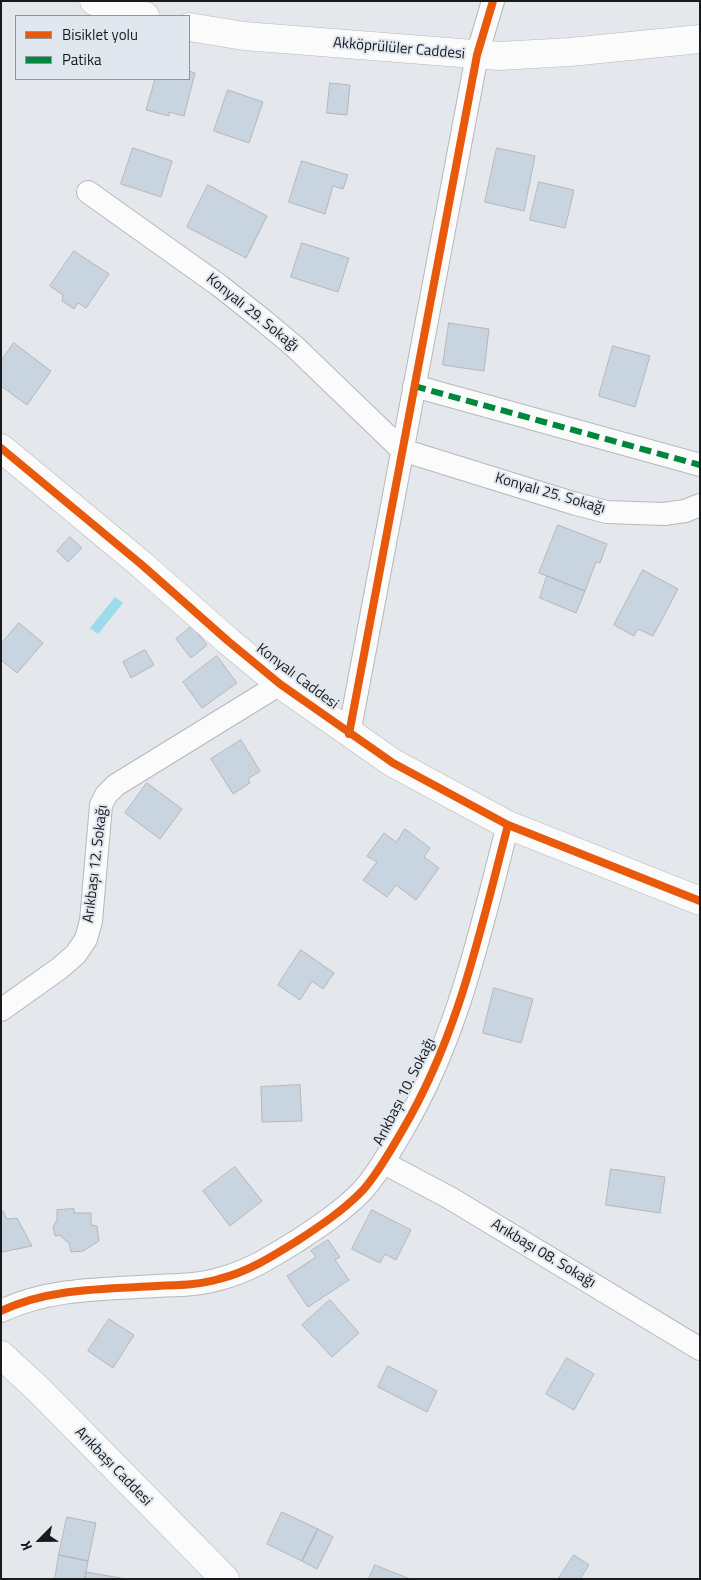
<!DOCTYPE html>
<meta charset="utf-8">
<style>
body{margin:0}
#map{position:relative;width:701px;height:1580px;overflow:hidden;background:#e4e7ec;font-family:"Titillium Web",sans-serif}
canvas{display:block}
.frame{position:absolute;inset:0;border:2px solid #181b1d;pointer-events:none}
.legend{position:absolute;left:15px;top:15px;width:175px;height:65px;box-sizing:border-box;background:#e0e7ef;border:1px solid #90959b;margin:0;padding:6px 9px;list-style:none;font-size:15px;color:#181b1d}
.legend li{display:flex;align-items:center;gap:10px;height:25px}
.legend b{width:25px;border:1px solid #90959b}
.north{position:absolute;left:15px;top:1515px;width:50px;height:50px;-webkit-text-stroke:4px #e0e7ef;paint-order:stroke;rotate:247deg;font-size:14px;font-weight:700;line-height:20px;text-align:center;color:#181b1d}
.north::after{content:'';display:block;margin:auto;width:18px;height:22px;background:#181b1d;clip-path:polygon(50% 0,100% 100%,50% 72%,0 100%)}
</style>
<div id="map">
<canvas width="701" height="1580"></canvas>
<div class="frame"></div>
<ul class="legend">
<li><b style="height:6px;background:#e8590c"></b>Bisiklet yolu</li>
<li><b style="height:6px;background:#00873e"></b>Patika</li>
</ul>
<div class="north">K</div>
</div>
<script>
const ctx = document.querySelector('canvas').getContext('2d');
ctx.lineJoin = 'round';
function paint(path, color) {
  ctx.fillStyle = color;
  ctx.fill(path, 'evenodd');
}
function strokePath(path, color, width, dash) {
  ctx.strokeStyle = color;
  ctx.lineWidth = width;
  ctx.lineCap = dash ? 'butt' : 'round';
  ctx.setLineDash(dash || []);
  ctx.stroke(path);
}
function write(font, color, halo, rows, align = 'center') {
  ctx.font = font + ' "Titillium Web",sans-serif';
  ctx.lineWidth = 4;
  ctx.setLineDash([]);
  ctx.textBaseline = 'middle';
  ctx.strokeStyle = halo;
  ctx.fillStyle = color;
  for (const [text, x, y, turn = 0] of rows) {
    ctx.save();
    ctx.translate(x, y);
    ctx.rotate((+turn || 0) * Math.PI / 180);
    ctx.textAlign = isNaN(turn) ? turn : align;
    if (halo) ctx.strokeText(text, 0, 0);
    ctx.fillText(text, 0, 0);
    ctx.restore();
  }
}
const water = new Path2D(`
 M115,597l8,6 -25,31 -8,-6z`);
const building = new Path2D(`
 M189,71l6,2 -11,43 -15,-4v4l-23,-6 9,-31h34z
 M330,83l20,2 -3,30 -20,-2z
 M228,90l35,12 -14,41 -35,-12z
 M133,148l39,13 -11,36 -40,-13z
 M497,148l38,8 -11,55 -39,-9z
 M302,161l46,14 -5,14 -10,-3 -8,28 -36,-12z
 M539,182l35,8 -9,38 -35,-8z
 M208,185l59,31 -21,42 -59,-31z
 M302,243l47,15 -11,34 -47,-15z
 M74,251l35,23 -23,34 -8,-5 -4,6 -12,-8 1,-6 -13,-9z
 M449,323l40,6 -5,42 -41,-6z
 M14,343l37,28 -24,34 -26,-19v-25z
 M613,346l37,10 -15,51 -36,-11z
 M558,525l49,19 -7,19 -4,-1 -11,29 -46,-18z
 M70,537l12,11 -14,14 -11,-11z
 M643,570l35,19 -25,47 -15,-7 -4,7 -20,-11z
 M547,576l38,15 -9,22 -36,-15z
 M19,623l24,20 -26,30 -16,-13v-16z
 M192,626l15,19 -16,13 -15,-19z
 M145,650l9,15 -23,13 -8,-16z
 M217,656l20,27 -35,25 -19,-26z
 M241,740l19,31 -12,8 2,4 -17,11 -22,-35z
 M147,783l35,26 -22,30 -35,-26z
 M405,829l25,19 -6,9 15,11 -23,32 -20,-15 -9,12 -24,-17 14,-18 -10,-6 17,-23 12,9z
 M301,950l33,23 -11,16 -11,-8 -12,19 -22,-15z
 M494,988l39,11 -12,44 -38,-10z
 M300,1085l2,36 -40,1 -1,-35z
 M235,1167l27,34 -32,25 -27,-35z
 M611,1169l54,8 -5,36 -54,-8z
 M74,1209v4h17v12l6,1 2,15 -16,10 -12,1 -2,-9 -4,-3 -5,-5 -5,1 -2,-9 4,-7v-10z
 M372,1210l39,20 -15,30 -11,-6 -5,9 -28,-14z
 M1,1211h2l4,8 10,-1 15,28 -30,6z
 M328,1240l12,17 -5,3 14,20 -41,27 -21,-31 29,-19 -5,-6z
 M330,1300l29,33 -27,24 -30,-32z
 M109,1319l25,16 -21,33 -25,-17z
 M567,1358l27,16 -20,36 -28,-16z
 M388,1366l49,25 -10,21 -49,-25z
 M282,1512l36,17 -16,32 -35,-17z
 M67,1517l29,6 -8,38 -29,-6z
 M318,1529l15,8 -16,32 -15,-8z
 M59,1555l29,6 -3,18h-30z
 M574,1555l15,10 -9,14h-19l-2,-1z
 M375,1565l35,14h-41z
 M86,1572l40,7h-41z`);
const street = new Path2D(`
 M88,192l132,94 44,35 31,26 107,103 174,54 31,8 57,2 21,-3 15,-6
 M414,386l286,79
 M349,734l128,-679 16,-54
 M1,1010l59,-42 16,-14 10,-15 5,-18 10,-116 5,-10 10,-10 164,-101
 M384,1163l66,35 250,151
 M1,1311c48,-23 104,-22 156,-25 21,-1 42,-1 62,-7 29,-7 54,-23 78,-38 23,-15 47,-31 66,-51 16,-18 27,-39 39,-59 57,-96 78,-200 106,-306`);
const secondary = new Path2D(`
 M94,1l51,15
 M189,27l55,9 255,20 71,-4 130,-13
 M1,448l141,117 86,76 52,43 113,79 115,62 192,76
 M1,1355l37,34 187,190`);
const quiet = new Path2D(`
 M414,386l286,79`);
const cycleway = new Path2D(`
 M1,448l141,117 86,76 52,43 113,79 115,62 192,76
 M349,734l128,-679 16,-54
 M1,1311c48,-23 104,-22 156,-25 21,-1 42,-1 62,-7 29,-7 54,-23 78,-38 23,-15 47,-31 66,-51 16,-18 27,-39 39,-59 57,-96 78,-200 106,-306`);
const streetNames = [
 ["Akköprülüler Caddesi",399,49,5],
 ["Konyalı 29. Sokağı",252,313,39],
 ["Konyalı 25. Sokağı",550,494,16],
 ["Konyalı Caddesi",297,677,37],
 ["Arıkbaşı 12. Sokağı",96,864,-83],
 ["Arıkbaşı 10. Sokağı",405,1092,-63],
 ["Arıkbaşı 08. Sokağı",543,1254,31],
 ["Arıkbaşı Caddesi",113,1467,46]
];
paint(water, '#9adcea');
paint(building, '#c9d4e1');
strokePath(building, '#b4b6b9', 1);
strokePath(street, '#b5b8bb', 24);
strokePath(secondary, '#b5b8bb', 29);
strokePath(street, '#fbfbfc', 22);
strokePath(secondary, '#fbfbfc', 28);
strokePath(quiet, '#00873e', 6, [12, 6]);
strokePath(cycleway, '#e8590c', 8);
write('15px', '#181b1d', '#e0e7ef', streetNames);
</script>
